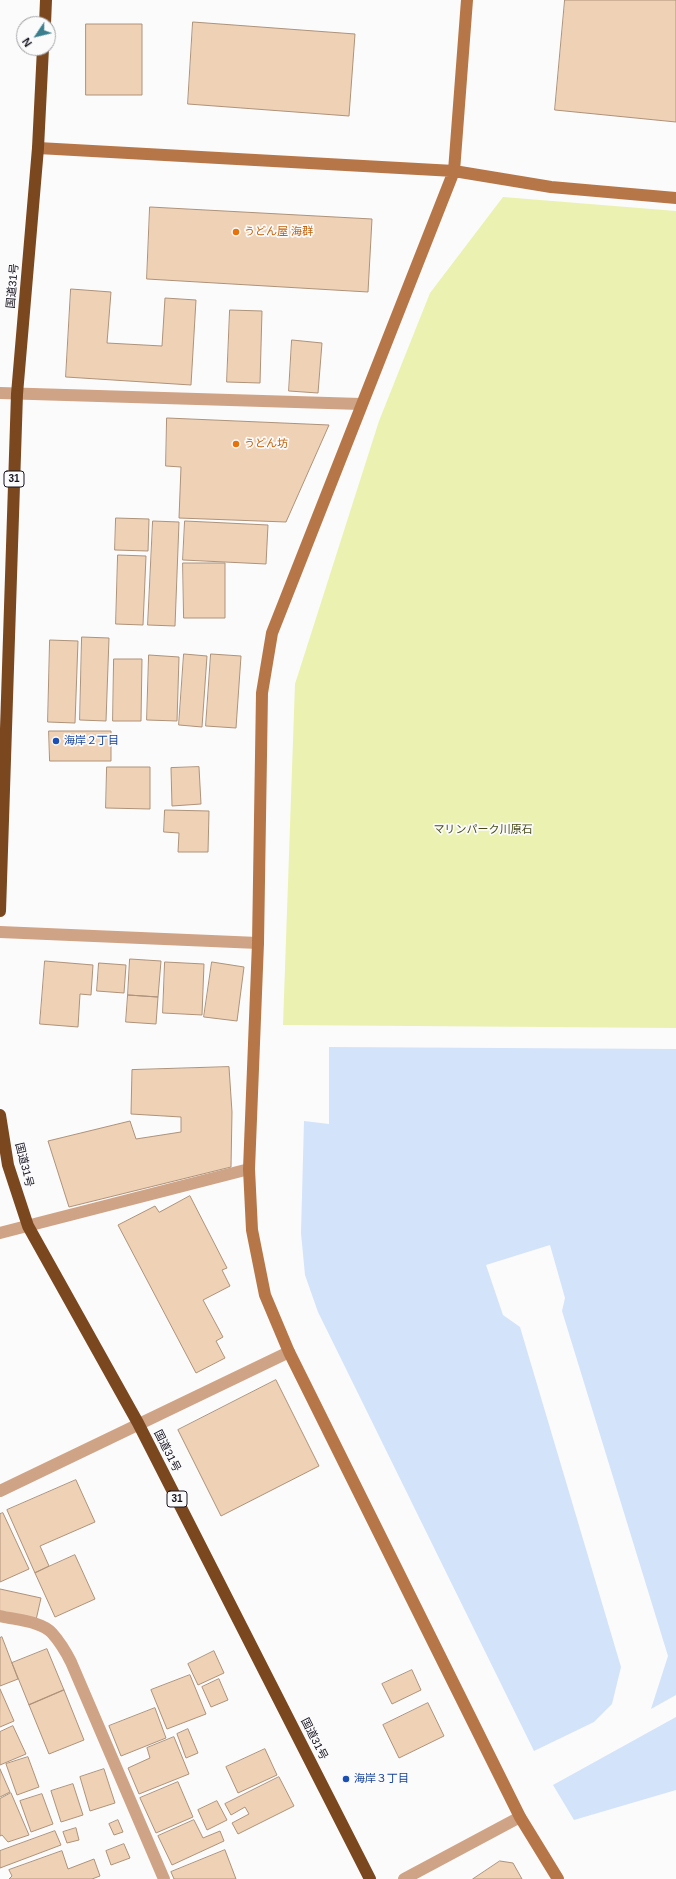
<!DOCTYPE html>
<meta charset="utf-8">
<style>
body{margin:0}
#map{position:relative;width:676px;height:1879px;overflow:hidden;background:#fbfbfb;font-family:Arial,sans-serif}
canvas{display:block}
.north{position:absolute;left:16px;top:16px;width:40px;height:40px;box-sizing:border-box;background:#fbfbfb;border:1px solid #9f9ea3;border-radius:50%;rotate:235deg;font-size:11px;font-weight:700;line-height:16px;text-align:center;color:#16121f}
.north::after{content:'';display:block;margin:auto;width:14px;height:18px;background:#3b7f8e;clip-path:polygon(50% 0,100% 100%,50% 72%,0 100%)}
</style>
<div id="map">
<canvas width="676" height="1879"></canvas>
<div class="north">N</div>
</div>
<script>
const ctx = document.querySelector('canvas').getContext('2d');
ctx.lineJoin = 'round';
function paint(path, color) {
  ctx.fillStyle = color;
  ctx.fill(path, 'evenodd');
}
function strokePath(path, color, width, dash) {
  ctx.strokeStyle = color;
  ctx.lineWidth = width;
  ctx.lineCap = dash ? 'butt' : 'round';
  ctx.setLineDash(dash || []);
  ctx.stroke(path);
}
function write(font, color, halo, rows, align = 'center') {
  ctx.font = font + ' Arial,"Noto Sans JP",sans-serif';
  ctx.lineWidth = 3.5;
  ctx.setLineDash([]);
  ctx.textBaseline = 'middle';
  ctx.strokeStyle = halo;
  ctx.fillStyle = color;
  for (const [text, x, y, turn = 0] of rows) {
    ctx.save();
    ctx.translate(x, y);
    ctx.rotate((+turn || 0) * Math.PI / 180);
    ctx.textAlign = isNaN(turn) ? turn : align;
    if (halo) ctx.strokeText(text, 0, 0);
    ctx.fillText(text, 0, 0);
    ctx.restore();
  }
}
const green = new Path2D(`
 M503,197l173,14v817l-393,-3 12,-341 84,-263 51,-128z`);
const water = new Path2D(`
 M329,1047l347,2v646l-25,14 17,-53 -106,-345 3,-13 -15,-53 -64,20 17,50 17,12 101,340 -9,37 -18,18 -60,29 -216,-439 -13,-37 -4,-42 3,-112 25,3z
 M676,1717v73l-102,30 -21,-35z`);
const building = new Path2D(`
 M565,0h111v122l-121,-12z
 M193,22l162,12 -6,82 -161,-12z
 M86,24h56v71h-56z
 M150,207l222,12 -4,73 -221,-13z
 M71,289l40,3 -4,51 55,3 3,-48 31,2 -5,85 -125,-8z
 M230,310l32,1 -2,72 -33,-1z
 M292,340l30,3 -4,50 -29,-2z
 M167,418l162,7 -43,97 -107,-4 2,-51 -15,-1z
 M116,518l33,1 -1,32 -33,-1z
 M153,521l26,1 -4,104 -27,-1z
 M185,521l83,4 -2,39 -83,-4z
 M118,555l28,1 -3,69 -27,-1z
 M183,563h42v55h-41z
 M82,637l27,1 -3,83 -26,-1z
 M50,640l28,1 -3,82 -27,-1z
 M184,654l23,2 -5,71 -23,-2z
 M211,654l30,2 -5,72 -30,-2z
 M149,655l30,2 -2,64 -30,-1z
 M114,659h28l-1,62h-28z
 M49,731h62v30h-61z
 M107,767h43v42l-44,-1z
 M199,767l2,37 -29,2 -1,-38z
 M165,810l44,1 -1,41h-30l1,-19 -15,-1z
 M130,959l31,2 -3,36 -30,-2z
 M45,961l48,4 -2,30 -11,-1 -2,33 -38,-3z
 M165,962l39,2 -2,51 -39,-2z
 M212,962l32,5 -7,54 -33,-4z
 M99,963l27,2 -2,28 -27,-2z
 M128,995l30,2 -2,27 -30,-2z
 M229,1067l3,45 -1,55 -162,40 -21,-66 82,-20 6,18 45,-7v-15l-50,-3 1,-44z
 M190,1196l37,72 -5,2 8,16 -27,14 20,37 -7,4 9,17 -29,15 -78,-148 37,-19 4,6z
 M276,1380l43,86 -98,50 -43,-86z
 M76,1480l19,42 -55,24 9,20 -14,7 -28,-63z
 M3,1513l26,56 -29,13v-68z
 M75,1555l20,44 -40,18 -20,-44z
 M0,1589l41,9 -5,22 -36,-7z
 M2,1637l16,42 -18,7v-48z
 M47,1649l17,41 -35,15 -17,-42z
 M214,1651l10,22 -26,12 -10,-21z
 M412,1670l9,20 -29,14 -10,-20z
 M190,1675l16,39 -39,15 -16,-39z
 M219,1679l9,21 -17,7 -9,-20z
 M0,1689l14,32 -14,6z
 M64,1690l20,50 -35,14 -20,-49z
 M428,1703l16,33 -45,22 -16,-33z
 M155,1708l11,30 -45,18 -12,-30z
 M13,1726l13,28 -26,11v-33z
 M188,1729l10,24 -12,5 -9,-24z
 M174,1737l15,37 -50,20 -11,-26 22,-10 -3,-10z
 M265,1749l12,26 -39,18 -12,-26z
 M28,1757l11,30 -22,8 -11,-31z
 M0,1769l10,23 -10,5z
 M104,1769l11,34 -25,8 -10,-34z
 M279,1777l15,29 -56,28 -6,-11 17,-9 -4,-7 -14,8 -6,-11z
 M178,1782l15,35 -37,16 -16,-35z
 M73,1784l10,31 -22,7 -10,-31z
 M11,1793l18,42 -21,7 -6,-7 -2,1v-37z
 M42,1794l11,30 -22,8 -11,-31z
 M217,1801l10,19 -20,10 -9,-20z
 M118,1820l5,12 -9,3 -5,-11z
 M194,1820l9,18 17,-7 4,10 -52,24 -14,-29z
 M76,1828l3,12 -12,3 -4,-11z
 M55,1831l6,14 -61,23v-17z
 M124,1844l6,14 -19,7 -5,-14z
 M225,1850l11,29h-62l-3,-7z
 M62,1851l6,18 26,-10 6,17 -8,3h-83l3,-3 -3,-6z
 M500,1861l13,2 9,16h-49z`);
const street = new Path2D(`
 M0,393l361,11
 M0,932l258,11
 M0,1233l249,-64
 M0,1491l289,-139
 M0,1616c16,4 41,5 52,17 8,9 14,19 19,29l93,217
 M404,1879l116,-62`);
const secondary = new Path2D(`
 M467,0l-13,171 -182,462 -10,60 -4,250 -9,226 3,61 13,65 24,57 231,465 38,62
 M38,148l416,23 97,16 125,11`);
const highway = new Path2D(`
 M45,24l1,-24
 M0,911l17,-517 21,-246 5,-100
 M0,1115l8,50 20,61 110,197 232,456`);
const markers = [
 [236,232,4,"#e8710a"],
 [236,444,4,"#e8710a"],
 [56,741,4,"#1a4fb4"],
 [346,1779,4,"#1a4fb4"]
];
const shields = [
 [14,479,20],
 [177,1499,20]
];
const shieldNames = [
 ["31",14,479],
 ["31",177,1499]
];
const foodNames = [
 ["うどん屋 海群",244,232],
 ["うどん坊",244,444]
];
const streetNames = [
 ["国道31号",13,286,-85],
 ["国道31号",24,1165,76],
 ["国道31号",167,1451,63],
 ["国道31号",314,1739,63]
];
const transitNames = [
 ["海岸２丁目",64,741],
 ["海岸３丁目",354,1779]
];
const parkNames = [
 ["マリンパーク川原石",483,830]
];
paint(green, '#ebf1b1');
paint(water, '#d3e3fa');
paint(building, '#efd1b6');
strokePath(building, '#ae9279', 1);
strokePath(street, '#cfa385', 12);
strokePath(secondary, '#b67648', 12);
strokePath(highway, '#7b471f', 12);
for (const [x, y, r, color] of markers) {
  const dot = new Path2D();
  dot.arc(x, y, r, 0, 2 * Math.PI);
  ctx.fillStyle = color;
  ctx.fill(dot);
  strokePath(dot, '#fbfbfb', 1.5);
}
for (const [x, y, w] of shields) {
  const box = new Path2D();
  box.roundRect(x - w / 2, y - 8, w, 16, 3);
  ctx.fillStyle = '#fbfbfb';
  ctx.fill(box);
  strokePath(box, '#16121f', 1);
}
write('bold 10px', '#16121f', null, shieldNames);
write('11px', '#c56008', '#fbfbfb', foodNames, 'left');
write('11px', '#16121f', '#fbfbfb', streetNames);
write('11px', '#164399', '#fbfbfb', transitNames, 'left');
write('11px', '#494c1a', '#fbfbfb', parkNames);
</script>
